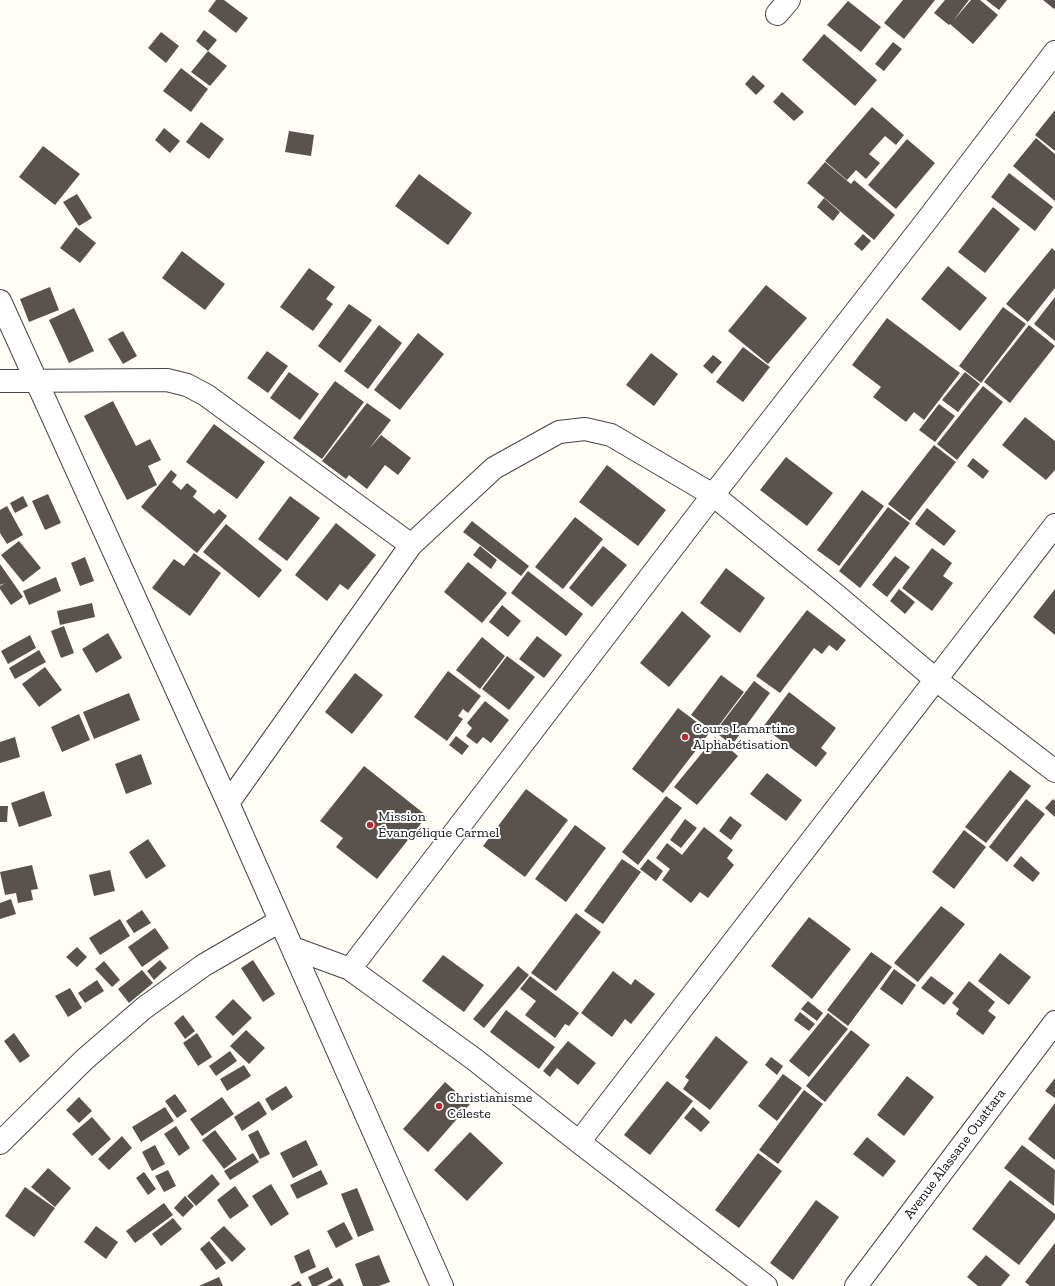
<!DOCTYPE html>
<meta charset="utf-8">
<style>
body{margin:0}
canvas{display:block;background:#fffdf5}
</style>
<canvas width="1055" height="1286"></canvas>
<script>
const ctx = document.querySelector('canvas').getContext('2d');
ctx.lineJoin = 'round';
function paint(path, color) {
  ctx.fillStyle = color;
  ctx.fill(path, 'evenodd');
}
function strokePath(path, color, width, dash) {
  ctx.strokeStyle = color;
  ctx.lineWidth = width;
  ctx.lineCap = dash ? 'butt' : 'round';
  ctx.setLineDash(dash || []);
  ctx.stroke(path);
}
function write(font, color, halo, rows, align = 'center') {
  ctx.font = font + ' "Zilla Slab",serif';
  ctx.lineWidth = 4;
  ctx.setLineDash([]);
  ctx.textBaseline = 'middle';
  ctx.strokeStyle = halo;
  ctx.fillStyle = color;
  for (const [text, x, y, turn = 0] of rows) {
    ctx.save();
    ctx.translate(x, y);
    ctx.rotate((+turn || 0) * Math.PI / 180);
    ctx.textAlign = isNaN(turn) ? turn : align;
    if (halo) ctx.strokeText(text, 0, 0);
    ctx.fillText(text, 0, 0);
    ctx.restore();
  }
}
const building = new Path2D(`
 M216,0h8l24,18 -12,15 -28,-22z
 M903,0h32l-31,39 -20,-16z
 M945,0h24l-16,21 18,-21h9l18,15 -25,29 -23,-20 -1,1 -15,-12z
 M986,0h21l-8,10z
 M1043,0h12v8l-1,1z
 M848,1l33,26 -20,25 -34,-27z
 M204,30l13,10 -9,11 19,15 -17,20 -19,-14 17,-21 -12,-10z
 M161,32l18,14 -13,17 -18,-15z
 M824,34l53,46 -22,26 -53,-46z
 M893,42l9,7 -18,22 -9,-7z
 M181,68l27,21 -17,23 -28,-21z
 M753,75l12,11 -9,9 -11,-11z
 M782,92l22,20 -10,9 -21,-19z
 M872,107l32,28 -8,10 -11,-9 -16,18 11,9 -14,16 -10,-9 -9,10 -22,-19z
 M1055,110v41l-20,-16z
 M201,122l23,17 -15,20 -23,-17z
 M164,128l16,13 -10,12 -15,-13z
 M289,131l25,4 -3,21 -26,-4z
 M1036,138l19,16v47l-42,-35z
 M907,139l28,24 -39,46 -28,-24z
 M43,146l37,28 -25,31 -36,-28z
 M825,162l26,22 3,-4 41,35 -21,25 -67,-57z
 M1009,173l44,34 -18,24 -44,-34z
 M419,174l53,39 -24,32 -53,-39z
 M77,194l15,24 -13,8 -16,-24z
 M824,198l16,14 -7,9 -16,-14z
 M993,207l27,22 -35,44 -27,-21z
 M76,227l20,16 -16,20 -20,-15z
 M863,234l8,7 -9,10 -8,-7z
 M1052,248l3,3v37l-27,34 -22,-18z
 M182,251l43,33 -20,26 -43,-32z
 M948,266l39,32 -27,33 -39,-32z
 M309,268l26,19 -9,12 7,5 -20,27 -33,-24z
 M766,285l41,33 -39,46 -40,-33z
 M50,287l9,23 -30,12 -9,-23z
 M1055,297v44l-21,-17z
 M349,304l23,16 -32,43 -22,-17z
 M1003,307l23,17 -45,59 -22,-17z
 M74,308l20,43 -25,12 -20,-43z
 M887,318l73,55 -36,47 -10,-8 -8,10 -33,-25 8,-10 -29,-22z
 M379,325l23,18 -34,46 -24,-18z
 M1029,325l26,21 -45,57 -26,-21z
 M123,331l14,25 -14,8 -15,-25z
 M418,333l26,21 -44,56 -26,-20z
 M743,347l27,20 -27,35 -27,-20z
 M267,351l21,15 -20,27 -21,-15z
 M651,353l27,21 -24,32 -28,-21z
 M713,355l9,7 -10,12 -9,-8z
 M289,372l30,22 -19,26 -30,-22z
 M965,372l15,12 -22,28 -16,-12z
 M335,381l29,21 -42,57 -29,-21z
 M983,386l20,16 -46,58 -20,-16z
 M113,401l23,45 14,-7 11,21 -13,6 9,19 -30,15 -43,-84z
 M367,403l24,17 -22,29 12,-14 30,23 -13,17 -13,-10 -18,24 -18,-14 -3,4 -24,-18z
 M939,404l16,12 -20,26 -16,-12z
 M1025,417l30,24v29l-9,10 -44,-35z
 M214,424l51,38 -28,37 -51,-37z
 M934,445l22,17 -46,59 -22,-17z
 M786,457l47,36 -26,33 -47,-36z
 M973,458l16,13 -6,8 -16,-13z
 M607,465l59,45 -28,36 -59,-44z
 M171,470l6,5 -5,7 9,8 6,-7 10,8 -4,6 21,17 5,-5 8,7 -30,37 -56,-46z
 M862,490l22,16 -45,60 -22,-16z
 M48,494l13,29 -16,7 -13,-29z
 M23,496l5,10 -13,7 -5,-10z
 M290,496l30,22 -33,43 -29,-22z
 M7,506l16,29 -16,9 -7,-11v-23z
 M888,507l22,16 -50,65 -21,-17z
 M927,508l29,23 -12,15 -29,-22z
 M575,517l28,22 -40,50 -28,-22z
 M472,521l57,45 -8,10 -58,-44z
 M336,523l40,32 -28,35 -8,-6 -13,17 -32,-26z
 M226,524l56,46 -23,28 -56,-46z
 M19,541l22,27 -18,14 -22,-27z
 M480,546l17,14 -6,9 -18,-14z
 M603,546l24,19 -35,42 -23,-19z
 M932,548l20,15 -9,13 10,7 -21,28 -30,-23z
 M194,553l27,20 -31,43 -38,-28 22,-29 10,7z
 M895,556l15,11 -23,30 -15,-12z
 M85,557l9,24 -14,5 -9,-23z
 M468,562l39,31 -25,30 -38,-31z
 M0,564l23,33 -12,8 -11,-16v-3l5,-3 -5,2z
 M726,568l39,30 -25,35 -40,-30z
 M528,571l55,43 -17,22 -55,-43z
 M56,577l5,14 -32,14 -6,-14z
 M899,589l16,13 -10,12 -15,-13z
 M1055,589v46l-22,-18z
 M92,603l3,14 -35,8 -3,-14z
 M502,605l19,16 -13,16 -19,-15z
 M807,610l39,30 -9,11 -8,-6 -7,9 -8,-6 -34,45 -24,-17z
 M682,611l29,25 -42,51 -29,-24z
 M64,626l10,27 -13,5 -10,-27z
 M108,633l14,25 -26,15 -14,-24z
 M30,635l6,13 -28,16 -7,-13z
 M537,636l25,19 -18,23 -25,-19z
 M482,637l23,19 -25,33 -24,-19z
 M39,650l7,12 -31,17 -6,-11z
 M507,656l28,21 -26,33 -27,-21z
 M45,667l17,23 -23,17 -17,-23z
 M448,671l33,25 -13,17 -5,-4 -5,7 5,3 -16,22 -33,-24z
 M355,673l28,22 -31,39 -27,-22z
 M721,675l23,17 -30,40 -23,-17z
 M754,681l16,12 -38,52 -17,-13z
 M789,692l47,36 -15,20 6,5 -11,14 -53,-40z
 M129,693l11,27 -46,19 -11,-27z
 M485,701l24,19 -18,23 -8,-6 -6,7 -11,-8 6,-8 -5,-5z
 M678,708l32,24 -47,61 -31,-24z
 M79,714l11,26 -28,12 -11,-25z
 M456,736l13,10 -7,9 -13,-10z
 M15,737l5,20 -20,6v-21z
 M715,737l23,19 -41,49 -23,-18z
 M141,754l11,30 -26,10 -11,-30z
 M364,766l63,50 -50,63 -41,-32 7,-9 -23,-17z
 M1010,770l21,16 -45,57 -21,-16z
 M767,773l35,27 -16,21 -36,-27z
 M526,789l42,31 -43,57 -42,-31z
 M44,791l8,25 -33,11 -8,-24z
 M666,796l16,12 -44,57 -16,-13z
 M1026,799l19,15 -38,48 -18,-15z
 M1053,799l2,2v16l-10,-9z
 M0,806h8l-1,16h-7z
 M730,816l12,9 -11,15 -12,-9z
 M685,819l12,9 -16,20 -11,-8z
 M575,825l31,23 -40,54 -31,-23z
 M704,827l29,23 -6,8 7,7 -26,33 -8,-6 -9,11 -29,-23 8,-11 -14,-11 11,-15 15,12z
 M964,830l22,17 -32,42 -22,-17z
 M148,839l18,27 -20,13 -17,-27z
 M1021,856l19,17 -7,9 -20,-16z
 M622,859l19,13 -38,52 -19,-13z
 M648,859l15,12 -7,10 -16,-12z
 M32,865l6,24 -7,1 2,10 -15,3 -2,-10 -11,2 -5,-23z
 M110,870l5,21 -21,5 -5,-21z
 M11,899l5,15 -16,5v-16z
 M941,906l24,18 -47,58 -24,-19z
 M142,910l9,13 -17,10 -8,-12z
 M576,913l25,19 -45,59 -25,-18z
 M809,917l42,32 -39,50 -41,-33z
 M120,919l10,17 -30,19 -11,-17z
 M155,928l14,20 -27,19 -14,-20z
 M77,947l10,10 -10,10 -11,-10z
 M871,952l21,15 -44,59 -21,-16z
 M1000,953l31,24 -22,28 -31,-24z
 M443,955l41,30 -20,27 -42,-31z
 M160,960l7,8 -13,12 -7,-9z
 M253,960l22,34 -12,8 -22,-34z
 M104,961l16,19 -8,7 -17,-18z
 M518,966l11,9 -45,53 -11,-9z
 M894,969l22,16 -14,20 -22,-16z
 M142,970l11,13 -24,20 -11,-14z
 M613,971l18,14 4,-6 20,15 -24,30 -6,-5 -13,18 -31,-24z
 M530,976l49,37 -10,13 -4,-2 -10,14 -30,-23 11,-14 -16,-12z
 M931,976l23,17 -10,12 -23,-17z
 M97,980l7,11 -19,12 -7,-10z
 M969,981l26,21 -7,9 8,6 -13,18 -27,-21 3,-5 -7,-6z
 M70,988l12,20 -14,9 -13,-21z
 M233,999l19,19 -19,18 -18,-19z
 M808,1001l15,12 -6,8 -16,-12z
 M506,1010l49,37 -16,22 -49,-37z
 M800,1012l15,12 -6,7 -15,-11z
 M828,1013l20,16 -39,48 -20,-16z
 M183,1015l12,16 -10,8 -11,-16z
 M246,1030l19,18 -16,16 -19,-18z
 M851,1030l19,15 -45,57 -19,-16z
 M14,1033l16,23 -10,7 -16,-22z
 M197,1033l15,24 -14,9 -15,-23z
 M716,1036l32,26 -38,48 -27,-21 6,-9 -4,-3z
 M568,1041l28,22 -18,22 -21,-17 -7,9 -7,-6z
 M230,1051l7,10 -21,15 -7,-10z
 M771,1057l12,9 -6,9 -12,-10z
 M244,1065l7,11 -24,15 -7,-12z
 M783,1074l19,14 -25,33 -19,-15z
 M907,1076l27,21 -30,39 -27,-21z
 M1055,1078v20l-10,-7z
 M667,1081l26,20 -43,54 -26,-20z
 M445,1082l25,22 -42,48 -25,-23z
 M286,1086l7,11 -21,14 -7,-12z
 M804,1090l19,14 -45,60 -19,-14z
 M175,1094l12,17 -10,7 -12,-17z
 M79,1097l13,14 -13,12 -13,-13z
 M222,1097l12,17 -32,22 -12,-17z
 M259,1101l8,13 -25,17 -8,-14z
 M1055,1103v57l-27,-21z
 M165,1107l9,14 -33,21 -9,-15z
 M693,1107l17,15 -9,10 -17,-14z
 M92,1117l19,22 -19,17 -20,-22z
 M176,1126l14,22 -11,8 -15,-22z
 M215,1130l22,29 -13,10 -22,-29z
 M258,1130l12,24 -10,5 -12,-24z
 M470,1132l33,31 -36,38 -33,-31z
 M122,1136l10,12 -23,22 -11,-11z
 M867,1137l29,24 -13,16 -30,-23z
 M306,1140l12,25 -25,13 -13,-25z
 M155,1145l10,19 -13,7 -10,-19z
 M1022,1145l33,25 -1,36 -50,-38z
 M253,1153l6,9 -29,18 -6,-9z
 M758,1153l24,18 -43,57 -24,-18z
 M48,1168l23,20 -16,19 -24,-20z
 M168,1170l8,16 -12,6 -9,-16z
 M321,1170l7,14 -31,15 -7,-14z
 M144,1172l12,17 -8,6 -12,-17z
 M212,1174l8,10 -24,22 -9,-10z
 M1010,1180l45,34v5l-36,46 -47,-36z
 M271,1184l18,30 -18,12 -19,-30z
 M235,1186l14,20 -19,13 -13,-19z
 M25,1187l30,21 -21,29 -29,-21z
 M357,1188l17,42 -16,7 -17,-43z
 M185,1196l9,10 -11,11 -9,-9z
 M816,1200l23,17 -46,63 -23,-17z
 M164,1203l9,12 -38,28 -9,-12z
 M173,1218l9,11 -21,17 -9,-12z
 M344,1222l9,17 -17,9 -9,-17z
 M96,1226l22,16 -12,17 -22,-17z
 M224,1226l22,23 -14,13 -22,-24z
 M209,1241l17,22 -10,7 -16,-21z
 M1055,1243v43h-25l-5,-4z
 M309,1249l7,18 -15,7 -7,-18z
 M379,1255l11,27 -11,4h-16l-8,-22z
 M986,1255l24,20 -9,11h-23l-11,-9z
 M328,1267l5,11 -16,8h-5l-4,-9z
 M219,1277l4,9h-24z
 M340,1278l4,8h-17z
 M299,1281l3,5h-12z`);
const minor = new Path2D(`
 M777,14l12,-14
 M0,301l228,502 214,483
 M0,381l167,-1 20,5 19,10 205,150
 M228,803l183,-258 83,-77 65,-36 26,-3 26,6 102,60 123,100 99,84 120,92
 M293,948l57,21 124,90 105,83 187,144
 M350,969l363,-474 214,-275 128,-168
 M579,1142l476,-617
 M0,1143l85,-84 59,-51 60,-43 76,-44`);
const tertiary = new Path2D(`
 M856,1286l199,-264`);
const markers = [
 [685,737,4,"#c4262e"],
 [370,825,4,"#c4262e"],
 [439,1106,4,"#c4262e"]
];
const poiNames = [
 ["Cours Lamartine",693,729],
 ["Alphabétisation",693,745],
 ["Mission",378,817],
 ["Évangélique Carmel",378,833],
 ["Christianisme",447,1098],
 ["Céleste",447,1114]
];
const streetNames = [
 ["Avenue Alassane Ouattara",955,1154,-53]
];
paint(building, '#5a524d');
strokePath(minor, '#444', 24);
strokePath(tertiary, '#444', 24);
strokePath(minor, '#fff', 22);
strokePath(tertiary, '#fff', 22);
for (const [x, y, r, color] of markers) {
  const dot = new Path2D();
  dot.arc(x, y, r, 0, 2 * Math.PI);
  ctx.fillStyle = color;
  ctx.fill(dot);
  strokePath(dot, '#fff', 1.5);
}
write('14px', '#111', '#fff', poiNames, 'left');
write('14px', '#111', '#fff', streetNames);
</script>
